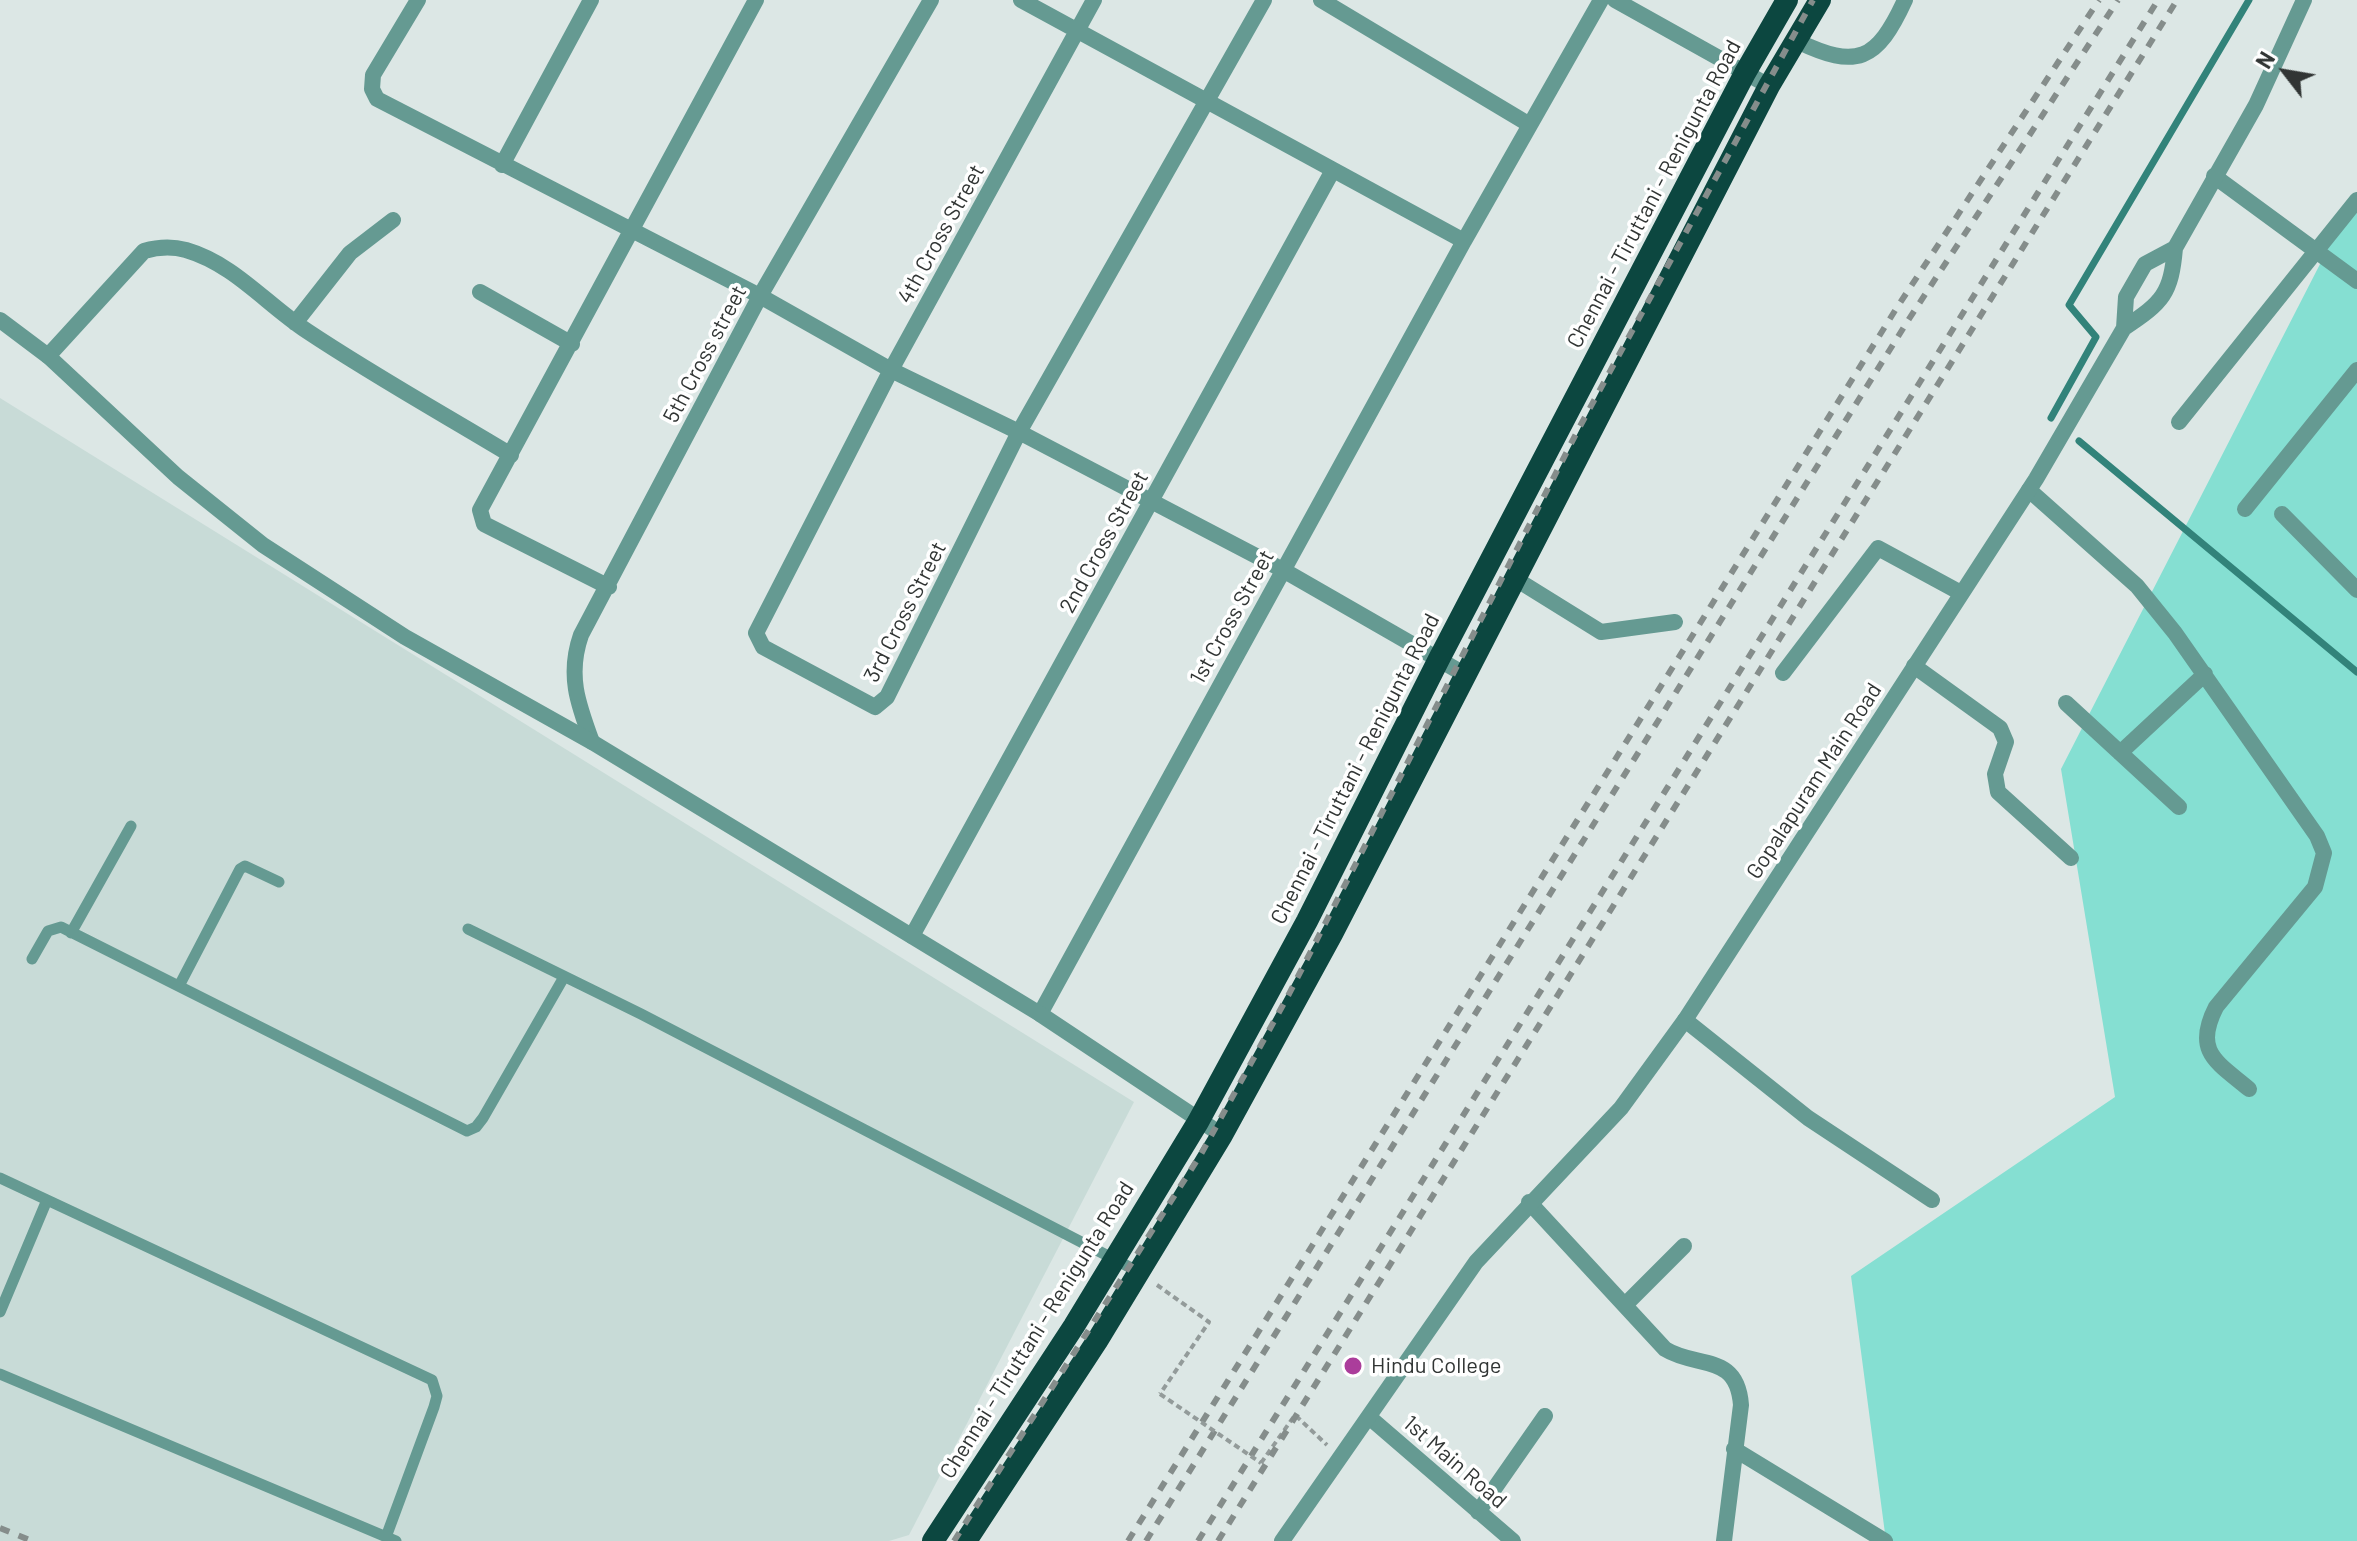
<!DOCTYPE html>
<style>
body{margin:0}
#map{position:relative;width:2357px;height:1541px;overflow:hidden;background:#dce7e5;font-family:Barlow,sans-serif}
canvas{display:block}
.north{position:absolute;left:2245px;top:32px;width:80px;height:80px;-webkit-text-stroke:6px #fff;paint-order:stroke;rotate:301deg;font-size:22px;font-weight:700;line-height:32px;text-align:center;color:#313534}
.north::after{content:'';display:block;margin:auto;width:28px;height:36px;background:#313534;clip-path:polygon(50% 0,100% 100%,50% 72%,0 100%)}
</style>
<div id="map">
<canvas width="2357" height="1541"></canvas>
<div class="north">N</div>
</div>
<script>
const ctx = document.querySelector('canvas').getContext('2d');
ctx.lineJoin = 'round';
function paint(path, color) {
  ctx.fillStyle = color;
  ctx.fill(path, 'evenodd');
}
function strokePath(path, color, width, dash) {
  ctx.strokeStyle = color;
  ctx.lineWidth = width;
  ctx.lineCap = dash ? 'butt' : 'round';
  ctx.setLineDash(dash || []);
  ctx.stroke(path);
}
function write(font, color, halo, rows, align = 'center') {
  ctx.font = font + ' Barlow,sans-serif';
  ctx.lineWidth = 7;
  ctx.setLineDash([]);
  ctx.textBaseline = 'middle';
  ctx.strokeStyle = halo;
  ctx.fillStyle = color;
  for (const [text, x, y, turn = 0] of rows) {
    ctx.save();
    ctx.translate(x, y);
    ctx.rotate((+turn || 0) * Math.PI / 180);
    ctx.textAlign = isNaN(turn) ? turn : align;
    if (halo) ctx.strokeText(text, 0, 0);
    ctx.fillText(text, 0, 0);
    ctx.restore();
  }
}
const built = new Path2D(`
 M0,398l1134,704 -225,433 -20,6h-889z`);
const green = new Path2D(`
 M2357,192v1349h-471l-35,-265 264,-179 -54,-328z`);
const stream = new Path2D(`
 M2051,418l45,-81 -27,-32 180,-305
 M2079,441l278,231`);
const path = new Path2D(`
 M1157,1285l52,37 -49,72
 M1261,1463l34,-48 32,30`);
const service = new Path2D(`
 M468,929l173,85 498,258
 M71,933l60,-107
 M32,959l16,-28 13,-4 406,204 9,-4 7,-9 81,-141
 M179,986l61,-117 5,-3 34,16
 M0,1178l432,202 5,16 -3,11 -48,130
 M0,1312l47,-112
 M0,1374l396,167`);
const minor = new Path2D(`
 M418,0l-45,75 -1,14 5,10 383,197 131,74 128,62 -132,265 -12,10 -112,-60 -7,-14 135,-263 203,-370
 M1021,0l443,241 137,-241
 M1264,0l-245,432 264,138 181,104
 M1321,0l209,125
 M502,165l89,-165
 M2214,176l143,105
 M480,292l92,52
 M295,323l55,-70 43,-33
 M48,356l96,-105c14,-4 27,-5 42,-1 48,14 80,54 121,81 66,44 136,83 204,124
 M2179,422l178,-222
 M2029,490l108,96 38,47 142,203 7,17 -9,34 -99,120c-23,45 1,55 33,82
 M2245,509l112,-139
 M2282,514l75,76
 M1514,578l87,54 74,-10
 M609,587l-125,-63 -4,-14 276,-510
 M1914,666l86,62 6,14 -11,32 3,18 73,66
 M1783,673l95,-125 83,45
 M2066,703l113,104
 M592,742c-14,-38 -25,-67 -11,-107l179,-339 171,-296
 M2120,753l85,-79
 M912,936l421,-766
 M1040,1014l424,-773
 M1685,1020l123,98 124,82
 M1529,1202l136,147c32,20 72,3 76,56l-17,136
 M1626,1304l58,-58
 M1369,1417l144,124
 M1734,1449l151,92
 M1478,1512l67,-96`);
const tertiary = new Path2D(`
 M1615,0l154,86
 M1797,41c60,29 80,20 108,-41
 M0,320l48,36 130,121 85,68 142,92 187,105 448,272 182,121
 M2124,328c39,-26 47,-34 51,-80
 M1282,1541l194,-279 145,-154 64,-88 351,-541 88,-151 2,-31 19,-33 30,-16 81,-143 48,-105`);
const trunk = new Path2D(`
 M933,1541l141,-215 124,-204 109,-201 132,-262 306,-586 42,-73
 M966,1541l131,-200 125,-206 110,-201 437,-848 51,-86`);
const rail = new Path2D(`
 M0,1528l32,13
 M954,1541l247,-387 88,-160 290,-566 234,-428
 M1128,1541l768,-1232 203,-309
 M1146,1541l763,-1222 209,-319
 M1198,1541l960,-1541
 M1218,1541l959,-1541`);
const pathBridge = new Path2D(`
 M1160,1394l101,69`);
const markers = [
 [1353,1366,10,"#ab3d9b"]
];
const streetNames = [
 ["Chennai - Tiruttani - Renigunta Road",1654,194,-62],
 ["4th Cross Street",941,234,-61],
 ["5th Cross street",705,354,-62],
 ["2nd Cross Street",1104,542,-61],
 ["3rd Cross Street",905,612,-63],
 ["1st Cross Street",1232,617,-61],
 ["Chennai - Tiruttani - Renigunta Road",1355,769,-63],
 ["Gopalapuram Main Road",1814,781,-57],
 ["Chennai - Tiruttani - Renigunta Road",1037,1330,-58],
 ["1st Main Road",1455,1462,41]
];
const poiNames = [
 ["Hindu College",1371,1366]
];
paint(built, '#c8dbd7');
paint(green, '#85dfd2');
strokePath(stream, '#32837a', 7);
strokePath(path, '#939b9a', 4, [6, 4]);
strokePath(service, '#659a92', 11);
strokePath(minor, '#659a92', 16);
strokePath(tertiary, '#659a92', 16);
strokePath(trunk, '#0c4740', 22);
strokePath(rail, '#858d8b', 6, [10, 10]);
strokePath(pathBridge, '#939b9a', 4, [6, 4]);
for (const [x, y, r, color] of markers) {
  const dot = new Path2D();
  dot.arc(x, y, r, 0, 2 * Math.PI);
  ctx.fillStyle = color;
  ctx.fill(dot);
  strokePath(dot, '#fff', 3);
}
write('22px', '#313534', '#fff', streetNames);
write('22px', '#313534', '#fff', poiNames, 'left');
</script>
